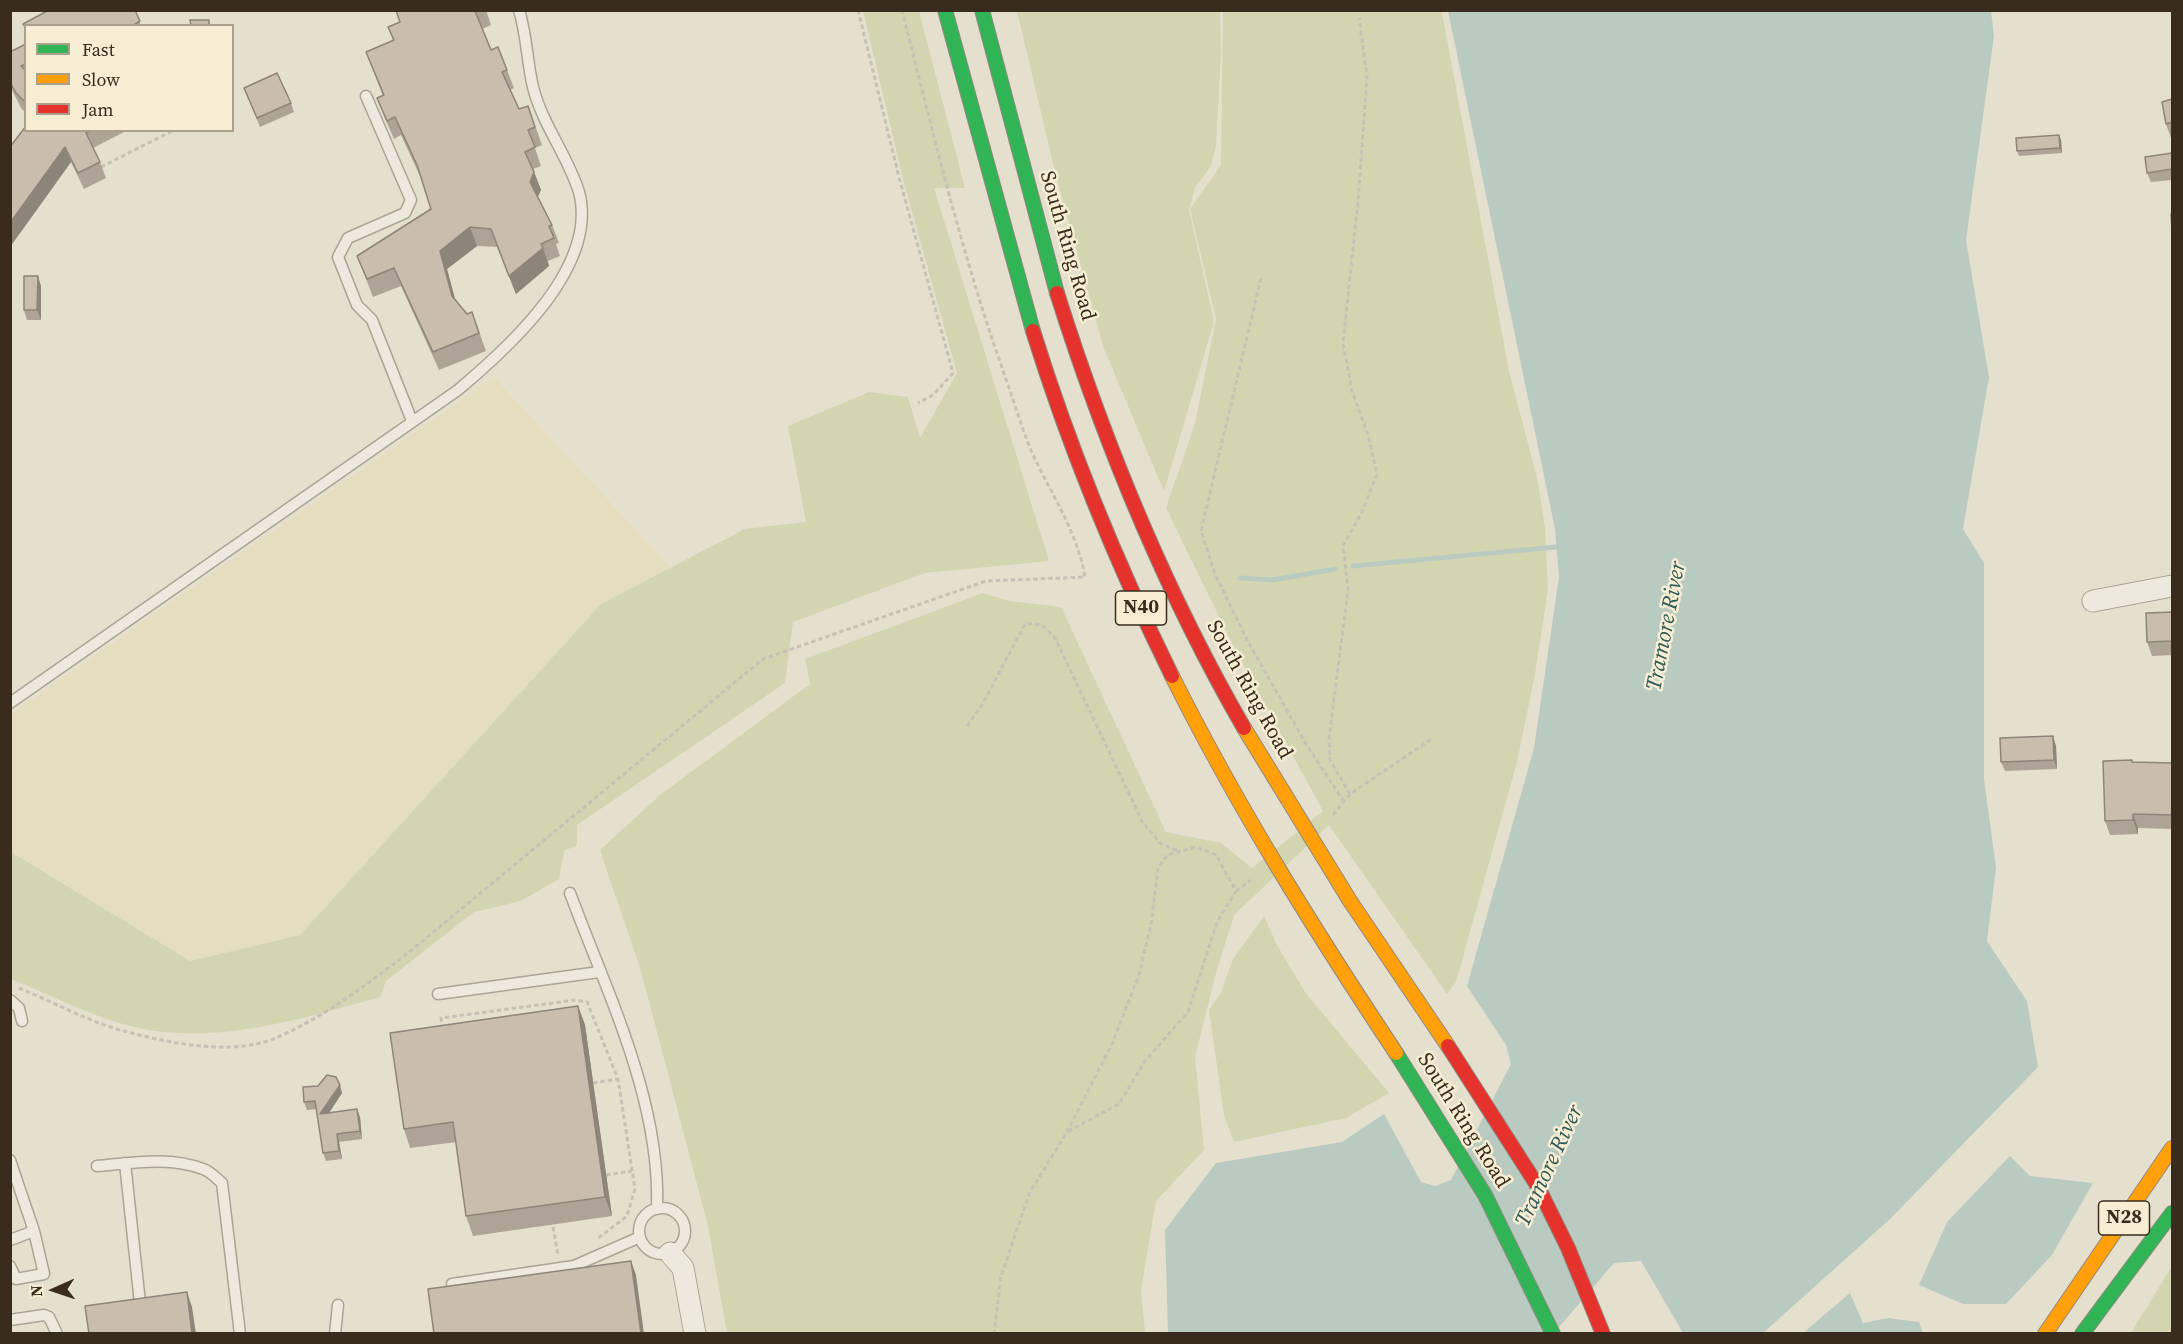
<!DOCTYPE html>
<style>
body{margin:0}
#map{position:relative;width:2183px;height:1344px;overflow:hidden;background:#e5dfce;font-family:"Source Serif 4",serif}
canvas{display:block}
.frame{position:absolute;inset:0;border:12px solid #392c1e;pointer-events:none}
.legend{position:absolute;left:24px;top:24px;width:210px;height:108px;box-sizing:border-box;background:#f6edd3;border:2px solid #aaa08b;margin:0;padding:8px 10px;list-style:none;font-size:18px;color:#392c1e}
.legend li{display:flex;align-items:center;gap:12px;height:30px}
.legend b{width:30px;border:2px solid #aaa08b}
.north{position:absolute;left:24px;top:1260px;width:60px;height:60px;-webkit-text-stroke:4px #f6edd3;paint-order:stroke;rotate:267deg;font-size:16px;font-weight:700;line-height:24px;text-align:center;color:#392c1e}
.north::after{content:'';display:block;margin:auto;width:21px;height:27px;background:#392c1e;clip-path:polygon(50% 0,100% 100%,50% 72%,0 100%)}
</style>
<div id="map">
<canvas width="2183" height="1344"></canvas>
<div class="frame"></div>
<ul class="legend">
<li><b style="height:8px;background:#30b455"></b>Fast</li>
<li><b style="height:8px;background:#ff9f0a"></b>Slow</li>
<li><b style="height:8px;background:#e5322d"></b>Jam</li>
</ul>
<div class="north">N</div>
</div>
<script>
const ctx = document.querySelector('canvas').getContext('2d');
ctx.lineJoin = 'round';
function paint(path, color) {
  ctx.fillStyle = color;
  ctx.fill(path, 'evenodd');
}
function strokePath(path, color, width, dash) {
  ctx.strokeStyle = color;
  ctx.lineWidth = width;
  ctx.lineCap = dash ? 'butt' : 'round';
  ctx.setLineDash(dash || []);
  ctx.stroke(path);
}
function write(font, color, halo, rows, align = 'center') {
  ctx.font = font + ' "Source Serif 4",serif';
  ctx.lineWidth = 5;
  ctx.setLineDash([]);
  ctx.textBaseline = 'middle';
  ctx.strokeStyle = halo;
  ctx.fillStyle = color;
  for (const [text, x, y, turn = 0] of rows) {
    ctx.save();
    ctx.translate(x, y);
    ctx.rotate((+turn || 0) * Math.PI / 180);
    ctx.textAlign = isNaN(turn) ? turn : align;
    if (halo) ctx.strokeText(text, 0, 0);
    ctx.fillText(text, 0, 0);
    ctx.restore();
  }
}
const farmland = new Path2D(`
 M494,377l177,191 -70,36 -301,331 -110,26 -179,-109 -1,-137z`);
const green = new Path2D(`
 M863,11h56l46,177h-31l115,373 -124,12 -132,49 -8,61 -208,142v20l-13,6 -5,28 -38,22 -47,11 -88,69 -6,16c-80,22 -163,49 -246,30 -42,-10 -83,-32 -123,-48v-127l179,109 110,-26 301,-331 144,-75 61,-7 -18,-96 81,-34 39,5 12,41 37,-65 -52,-186z
 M1017,11h203l1,41 -5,93 -5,21 -16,22 -6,22 24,107v8l-49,166 -60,-142 -48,-173z
 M1223,11h218l2,7 66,353 29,111 7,46 3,61 -13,85 -18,88 -61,220 -9,12 -118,-169 -95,90 -18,58 -21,84 9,93 -48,51 -15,89 4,43h-418l-19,-107 -67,-255 -41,-121 60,-55 150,-111 -5,-25 178,-66 26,8 52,6 105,225 55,11 31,25 71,-57 -85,-156 -72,-147 29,-84 21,-105 -26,-110 31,-44z
 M1264,916l13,29 28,47 84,101 -43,25 -112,24 -10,-27 -15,-105 12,-18 12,-33z
 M2172,1266v67h-41z`);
const water = new Path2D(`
 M1448,11h543l3,25 -28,204 23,137 -26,152 21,34v216l12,89 -9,73 40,60 11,66 -148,152 -127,114h-80l-42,-72 -27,2 -60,70h-386l-3,-103 51,-67 126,-21 42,-28 37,68 14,4 16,-6 60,-116 -5,-19 -39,-59 67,-238 25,-171 -4,-48z
 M2010,1156l20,20 63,7 -41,72 -46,49h-43l-44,-19 28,-63z
 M1850,1293l13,30 25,-5 31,4 4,11h-120z`);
const stream = new Path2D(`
 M1353,566l203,-19
 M1240,578l32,2 63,-11`);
const path = new Path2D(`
 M858,10l42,171 53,192 -20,22 -15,8
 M101,167l73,-37
 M1261,278l-60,253 14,43 32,66 59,104 38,58
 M967,726l16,-23 42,-79c15,-2 21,3 30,14l88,185 17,20 18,8
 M1350,794l-20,-34 -1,-22 19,-148 -5,-44 20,-36 14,-36 -9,-39 -16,-44 -9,-48 15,-141 9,-125 -8,-59
 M1333,815l17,-21 83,-56
 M1236,891l15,-11
 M19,988c34,14 70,34 105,43 45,12 105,25 149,8 49,-20 93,-54 135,-86l355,-294 223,-78 99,-4c-8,-47 -36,-86 -55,-129 -9,-23 -16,-46 -24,-69 -43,-120 -73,-245 -104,-369
 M443,1029l-2,-11 134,-18 12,2 31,77 17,110 -8,27 -30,23
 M10,1050h1
 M593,1083l25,-4
 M606,1175l26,-4
 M553,1227l5,28
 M994,1334l7,-58 29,-84 37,-60 45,-88 27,-69 12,-51 7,-56 9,-13 29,-8 20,8 20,36 -19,31 -29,90 -43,49 -26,43 -52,28`);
const lane = new Path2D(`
 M366,96l45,104 -6,13 -57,25 -10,19 19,48 15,15 40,101
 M10,703l448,-313c50,-42 141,-123 121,-198 -11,-36 -37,-68 -46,-105 -6,-25 -6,-51 -14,-77
 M570,893c37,100 91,207 87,316
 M438,994l161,-22
 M10,1000l9,8 3,13
 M10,1160l24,71 10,43 -28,5 -6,-13
 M125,1163l15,140
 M97,1166c34,-3 73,-10 106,3 7,2 13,9 19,14l18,151
 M639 1231a23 23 0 1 1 46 0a23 23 0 1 1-46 0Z
 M10,1240l24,-9
 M452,1284l122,-18 66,-29
 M10,1320l34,-5 5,2 8,17
 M335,1334l3,-29`);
const street = new Path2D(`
 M2093,601l79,-15
 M670,1253l13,15 12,66`);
const fast = new Path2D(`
 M945,10l88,321
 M982,10l75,283
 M1396,1053l89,142 68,139
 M2082,1334l90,-121`);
const slow = new Path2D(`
 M1172,676c66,132 143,255 224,377
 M1244,728l106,173 98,145
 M2045,1334l127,-186`);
const jam = new Path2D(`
 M1057,293c48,152 108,298 187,435
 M1033,331c37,119 84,233 139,345
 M1448,1046l89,139 31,63 35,86`);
const wall = new Path2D(`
 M135,10l6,16h-115v4l-3,-6z
 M395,10h91l5,15 -9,4 9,21 16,20 7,18 -4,2 9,19 9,-3 14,39 -7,3 6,18 -8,3 8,21 -3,7 14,28 7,18 -3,1 4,12 -12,5 1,5 -33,28 -19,-47 -20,-1 -30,23 8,30 12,15 5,-2 14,39 -47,19 -38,-84 -28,11 -16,-41 74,-47 -10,-31 -20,-43 -7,4 -10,-23 -7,-18 6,-2 -17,-44 27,-11 -5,-14 12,-5z
 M26,44v69l-5,-5 -11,-22v-34z
 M244,88l47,15 3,9 -34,15z
 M2172,99v39h-1l-5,-14z
 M26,130h102l-35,18 7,14 6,16 -22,11 -13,-27 -61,85v-100z
 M2059,135l2,5 1,13 -43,3 -2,-5z
 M2172,153v27l-21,2 -4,-9z
 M41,286v34h-14l-3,-10z
 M2172,612v43l-20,1 -5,-14z
 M2056,746l1,23 -52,2 -4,-9z
 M2132,760l1,2 39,1v66l-34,-1v6l-28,1 -5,-14z
 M578,1006l7,19 27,191 -139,20 -7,-20 -10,-74 -46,6 -6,-19z
 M342,1093l-13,20 31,4 2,22 -23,3 3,17 -16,2 -3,-8 -6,-44 -10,1 -3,-8z`);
const shadedWall = new Path2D(`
 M2059,135l2,5 1,13 -2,-5z
 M65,147l6,15 -61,85v-24z
 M534,172l7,18 -5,10 -6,-18z
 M470,227l7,19 -30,23 12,45 -7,-18 -12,-45z
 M543,248l6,18 -33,28 -7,-18z
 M38,276l3,10v34l-4,-10z
 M2053,736l3,10 1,23 -3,-9z
 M2133,814l5,14v6l-5,-14z
 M578,1006l7,19 27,191 -7,-19z
 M340,1085l2,8 -19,29 -3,-8z
 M357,1109l3,8 2,22 -2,-8z
 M337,1134l2,8 3,17 -3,-8z
 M631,1261l5,14 8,59h-3z
 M187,1292l5,15 4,27h-4z`);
const building = new Path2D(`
 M49,10h86l5,11 -8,5h-106v2l-3,-4z
 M396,10h81l-2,1 16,39 7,-3 9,23 -5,2 17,37 9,-3 7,21 -7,3 7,17 -10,5 9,20 -4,10 22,43 -3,1 5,12 -13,6 2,4 -34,28 -18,-47 -21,-2 -30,24 12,45 15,18 5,-2 7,21 -46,19 -39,-84 -27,11 -10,-23 74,-47 -14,-44 -22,-48 -8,4 -10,-23 7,-3 -18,-43 28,-12 -6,-13 12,-5z
 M190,20h19v6h-18z
 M26,44v20l-5,2 5,5v32l-10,-10 -6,-11v-30z
 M277,73l14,30 -34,15 -13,-30z
 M2172,99v23l-6,2 -4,-22z
 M26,126v4h66l-6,3 14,29 -22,11 -13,-26 -55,76v-76z
 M2059,135l1,13 -43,3 -1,-13z
 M2172,153v16l-25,4 -2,-16z
 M2171,214h1v17z
 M24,276h14l-1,34h-13z
 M2172,612v29l-25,1 -1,-29z
 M2053,736l1,24 -53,2 -1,-24z
 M2132,760v2l40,1v52l-39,-1v6l-28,1 -2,-60z
 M578,1006l27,191 -139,19 -13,-94 -49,7 -14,-96z
 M327,1075l9,2 4,8 -20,29 37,-5 3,22 -23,3 2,17 -16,2 -8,-52 -11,1 -1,-15 15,-1z
 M631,1261l10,73h-207l-6,-45z
 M187,1292l5,42h-103l-4,-28z`);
const shields = [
 [1141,608,51],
 [2124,1218,51]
];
const shieldNames = [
 ["N40",1141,608],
 ["N28",2124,1218]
];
const streetNames = [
 ["South Ring Road",1067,246,74],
 ["South Ring Road",1249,690,61],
 ["South Ring Road",1463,1121,58]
];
const waterNames = [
 ["Tramore River",1667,626,-79],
 ["Tramore River",1550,1166,-65]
];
paint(farmland, '#e5debe');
paint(green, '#d3d5b0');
paint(water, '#b9cbc1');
strokePath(stream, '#b9cbc1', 5);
strokePath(lane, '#aaa497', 13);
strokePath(street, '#aaa497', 23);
strokePath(fast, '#90897d', 16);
strokePath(slow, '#90897d', 16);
strokePath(jam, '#90897d', 16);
strokePath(path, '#c6c0b6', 3, [4.5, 3]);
strokePath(lane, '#ede9df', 10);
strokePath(street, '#ede9df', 21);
strokePath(fast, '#30b455', 14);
strokePath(slow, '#ff9f0a', 14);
strokePath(jam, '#e5322d', 14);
paint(wall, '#ada396');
paint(shadedWall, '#8d847a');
paint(building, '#c9bdae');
strokePath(building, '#8d847a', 1.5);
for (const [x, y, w] of shields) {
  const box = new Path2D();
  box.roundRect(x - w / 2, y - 17, w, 34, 4.5);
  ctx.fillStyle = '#f6edd3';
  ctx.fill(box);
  strokePath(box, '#392c1e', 1.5);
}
write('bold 20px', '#392c1e', null, shieldNames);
write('21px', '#392c1e', '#f6edd3', streetNames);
write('italic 22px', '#2d5958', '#f6edd3', waterNames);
</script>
